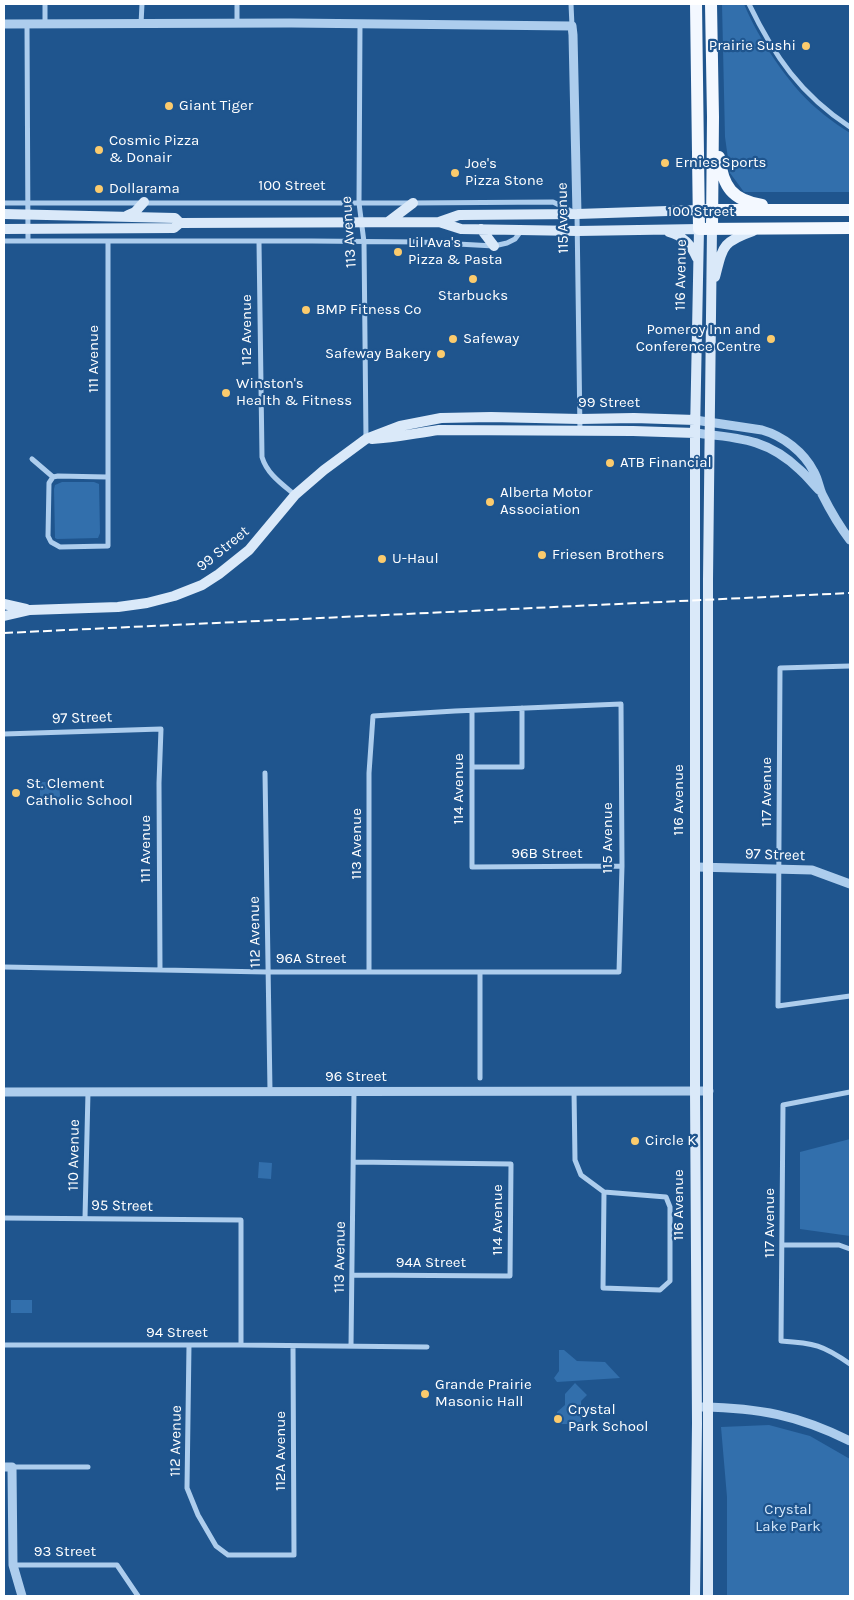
<!DOCTYPE html>
<style>
body{margin:0}
#map{position:relative;width:854px;height:1600px;overflow:hidden;background:#1f558e;font-family:Karla,sans-serif}
canvas{display:block}
.frame{position:absolute;inset:0;border:5px solid #fff;pointer-events:none}
</style>
<div id="map">
<canvas width="854" height="1600"></canvas>
<div class="frame"></div>
</div>
<script>
const ctx = document.querySelector('canvas').getContext('2d');
ctx.lineJoin = 'round';
function paint(path, color) {
  ctx.fillStyle = color;
  ctx.fill(path, 'evenodd');
}
function strokePath(path, color, width, dash) {
  ctx.strokeStyle = color;
  ctx.lineWidth = width;
  ctx.lineCap = dash ? 'butt' : 'round';
  ctx.setLineDash(dash || []);
  ctx.stroke(path);
}
function write(font, color, halo, rows, align = 'center') {
  ctx.font = font + ' Karla,sans-serif';
  ctx.lineWidth = 4.5;
  ctx.setLineDash([]);
  ctx.textBaseline = 'middle';
  ctx.strokeStyle = halo;
  ctx.fillStyle = color;
  for (const [text, x, y, turn = 0] of rows) {
    ctx.save();
    ctx.translate(x, y);
    ctx.rotate((+turn || 0) * Math.PI / 180);
    ctx.textAlign = isNaN(turn) ? turn : align;
    if (halo) ctx.strokeText(text, 0, 0);
    ctx.fillText(text, 0, 0);
    ctx.restore();
  }
}
const green = new Path2D(`
 M722,4h22c14,34 44,80 72,104 10,9 23,18 34,25v59h-106l-14,-19 -5,-36z
 M62,482h32l5,2 1,49 -2,5 -41,1 -2,-1 -1,-49 1,-4z
 M40,782h13l2,4h4l2,17h-21z
 M850,1139v97l-50,-7v-77z
 M259,1162l13,1 -1,16 -13,-1z
 M11,1300h21v13h-21z
 M559,1350h5l13,11 28,1 15,16 -63,4 -3,-4 5,-7z
 M575,1383l12,12 -6,6v21l-3,2h-18l-3,-2v-10l8,-7v-11z
 M769,1425l41,11 40,23v137h-123v-99l-6,-70z`);
const minor = new Path2D(`
 M571,4l1,22
 M749,4c25,52 52,91 101,123
 M237,23v-19
 M45,24v-20
 M141,24l1,-20
 M360,24l-1,179 5,39 2,197
 M27,25l1,216
 M4,203h409l140,-1 24,12 3,218
 M4,241h308l109,1 73,4 13,-3 8,-4 6,-8
 M259,242l3,215c5,17 20,27 33,38
 M32,459l21,18
 M107,477l-49,-1 -5,1 -4,6 -1,53 3,6 9,5 48,-1v-305
 M850,666l-70,2 -2,338 72,-10
 M472,711v156l150,-1
 M4,734l157,-5 -2,54 1,186
 M472,767h50v-59
 M265,773l5,318
 M4,967l263,5h352l3,-106 -1,-162 -166,7 -82,5 -4,57v198
 M480,972v106
 M574,1091l1,69 6,15 23,17 62,5 4,10v74l-10,9 -57,-2 1,-96
 M850,1092l-67,13 -2,236c33,2 42,4 69,23
 M4,1218l237,2v125
 M85,1218l3,-126
 M782,1245h57l11,4
 M353,1275l157,1 1,-112 -157,-2
 M4,1345h237l186,2
 M189,1345l-2,143 11,27 18,31 12,9h66l-1,-209
 M351,1346l3,-255
 M12,1467h76
 M13,1565h104l21,31`);
const tertiary = new Path2D(`
 M4,24l287,-1 281,3 1,9 4,179
 M695,420l67,10c21,6 42,22 52,42 4,7 5,15 8,22 8,16 18,33 28,46
 M695,433c43,5 72,5 105,37 7,6 12,13 19,20
 M696,867l116,3 38,14
 M4,1092l705,-1
 M702,1407c57,1 96,8 148,34
 M4,1467h8l1,98 9,31`);
const secondary = new Path2D(`
 M4,214l171,4 5,5
 M128,215l7,-3 9,-10
 M388,222l25,-19
 M439,222l22,7 117,2 121,-2 -4,204v658l2,332 -2,173
 M4,229l170,-1 6,-5 259,-1 20,-7 118,-1 121,-4
 M481,229l13,17
 M669,232c14,4 22,12 28,26
 M715,277c8,-31 7,-35 38,-46
 M372,439c23,-1 44,-6 67,-9l194,1 62,2
 M4,604l22,5
 M4,616l26,-6 88,-3 29,-4 27,-7 28,-11 17,-11 30,-24 46,-55 29,-25 42,-31 34,-13 41,-8 50,-1 89,2 54,-1 61,2
 M708,1596v-1017l4,-351`);
const primary = new Path2D(`
 M696,4l3,225 151,-1
 M711,4l2,113 -1,111
 M719,157c4,30 13,43 43,48
 M705,210h145`);
const rail = new Path2D(`
 M4,633l846,-40`);
const markers = [
 [806,46,5,"#fbcb6d"],
 [169,106,5,"#fbcb6d"],
 [99,150,5,"#fbcb6d"],
 [665,163,5,"#fbcb6d"],
 [455,173,5,"#fbcb6d"],
 [99,189,5,"#fbcb6d"],
 [398,252,5,"#fbcb6d"],
 [473,279,5,"#fbcb6d"],
 [306,310,5,"#fbcb6d"],
 [453,339,5,"#fbcb6d"],
 [771,339,5,"#fbcb6d"],
 [441,354,5,"#fbcb6d"],
 [226,393,5,"#fbcb6d"],
 [610,463,5,"#fbcb6d"],
 [490,502,5,"#fbcb6d"],
 [542,555,5,"#fbcb6d"],
 [382,559,5,"#fbcb6d"],
 [16,793,5,"#fbcb6d"],
 [635,1141,5,"#fbcb6d"],
 [425,1394,5,"#fbcb6d"],
 [558,1419,5,"#fbcb6d"]
];
const poiNames = [
 ["Prairie Sushi",796,46,"right"],
 ["Giant Tiger",179,106],
 ["Cosmic Pizza",109,141],
 ["& Donair",109,158],
 ["Ernies Sports",675,163],
 ["Joe's",465,164],
 ["Pizza Stone",465,181],
 ["Dollarama",109,189],
 ["Lil Ava's",408,243],
 ["Pizza & Pasta",408,260],
 ["Starbucks",473,296,"center"],
 ["BMP Fitness Co",316,310],
 ["Pomeroy Inn and",761,330,"right"],
 ["Conference Centre",761,347,"right"],
 ["Safeway",463,339],
 ["Safeway Bakery",431,354,"right"],
 ["Winston's",236,384],
 ["Health & Fitness",236,401],
 ["ATB Financial",620,463],
 ["Alberta Motor",500,493],
 ["Association",500,510],
 ["Friesen Brothers",552,555],
 ["U-Haul",392,559],
 ["St. Clement",26,784],
 ["Catholic School",26,801],
 ["Circle K",645,1141],
 ["Grande Prairie",435,1385],
 ["Masonic Hall",435,1402],
 ["Crystal",568,1410],
 ["Park School",568,1427]
];
const streetNames = [
 ["100 Street",292,186],
 ["100 Street",701,212],
 ["115 Avenue",563,218,-91],
 ["113 Avenue",349,232,-94],
 ["116 Avenue",681,275,-89],
 ["112 Avenue",247,330,-90],
 ["111 Avenue",94,359,-90],
 ["99 Street",609,403],
 ["99 Street",223,549,-39],
 ["97 Street",82,718,-2],
 ["114 Avenue",459,789,-90],
 ["117 Avenue",767,792,-90],
 ["116 Avenue",679,800,-90],
 ["115 Avenue",608,838,-90],
 ["113 Avenue",357,844,-90],
 ["111 Avenue",146,849,-90],
 ["96B Street",547,854],
 ["97 Street",775,855,2],
 ["112 Avenue",255,932,-91],
 ["96A Street",311,959],
 ["96 Street",356,1077],
 ["110 Avenue",74,1155,-89],
 ["116 Avenue",679,1205,-90],
 ["95 Street",122,1206,1],
 ["114 Avenue",498,1220,-90],
 ["117 Avenue",770,1223,-90],
 ["113 Avenue",340,1257,-89],
 ["94A Street",431,1263],
 ["94 Street",177,1333],
 ["112 Avenue",176,1441,-89],
 ["112A Avenue",281,1451,-90],
 ["93 Street",65,1552]
];
const parkNames = [
 ["Crystal",788,1510],
 ["Lake Park",788,1527]
];
paint(green, '#326fac');
strokePath(minor, '#adcded', 5);
strokePath(tertiary, '#adcded', 9);
strokePath(secondary, '#dae9f9', 10);
strokePath(primary, '#f3f8ff', 12);
strokePath(rail, '#fff', 2, [9, 4]);
for (const [x, y, r, color] of markers) {
  const dot = new Path2D();
  dot.arc(x, y, r, 0, 2 * Math.PI);
  ctx.fillStyle = color;
  ctx.fill(dot);
  strokePath(dot, '#1f558e', 2);
}
write('15px', '#fff', '#1f558e', poiNames, 'left');
write('15px', '#fff', '#1f558e', streetNames);
write('15px', '#d3e6f9', '#1f558e', parkNames);
</script>
